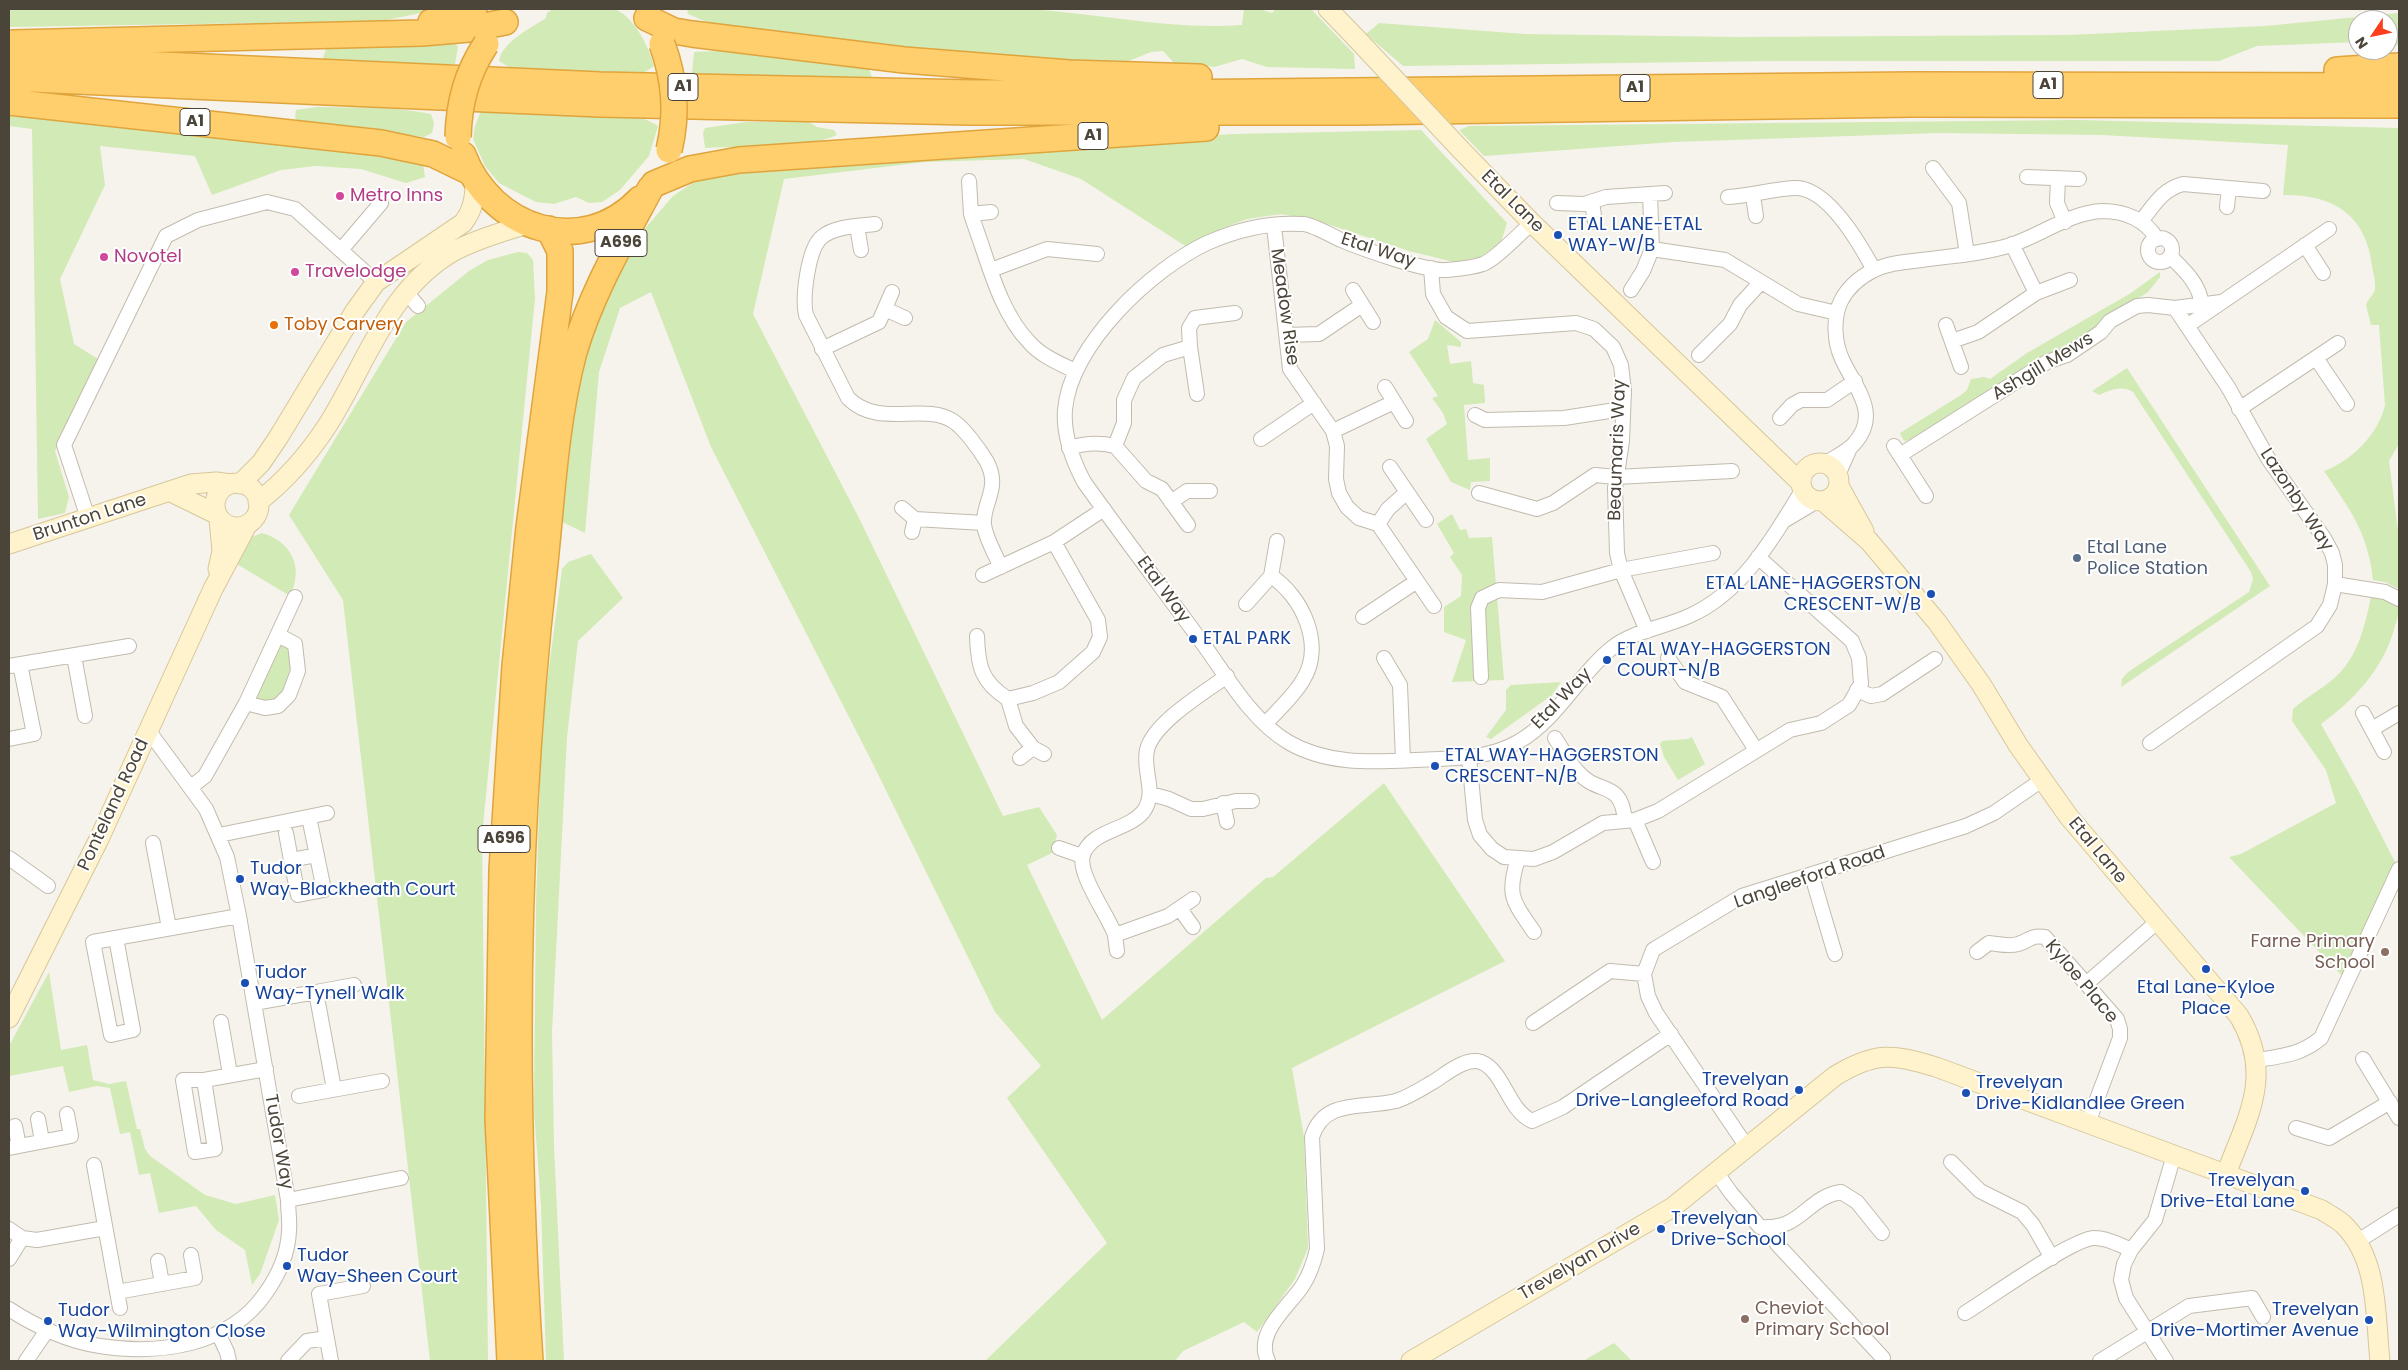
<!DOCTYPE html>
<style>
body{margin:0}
#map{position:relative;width:2408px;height:1370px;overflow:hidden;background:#f6f3ec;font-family:Poppins,sans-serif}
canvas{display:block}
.frame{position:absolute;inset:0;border:10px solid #4b4439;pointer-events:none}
.north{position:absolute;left:2348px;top:10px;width:50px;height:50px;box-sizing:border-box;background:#fff;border:1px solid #b7b4b0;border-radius:50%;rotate:236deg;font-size:14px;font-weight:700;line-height:20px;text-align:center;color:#4b4439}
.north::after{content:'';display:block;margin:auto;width:18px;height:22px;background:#fc3f1d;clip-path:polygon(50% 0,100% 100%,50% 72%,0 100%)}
</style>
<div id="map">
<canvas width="2408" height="1370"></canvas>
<div class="frame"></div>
<div class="north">N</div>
</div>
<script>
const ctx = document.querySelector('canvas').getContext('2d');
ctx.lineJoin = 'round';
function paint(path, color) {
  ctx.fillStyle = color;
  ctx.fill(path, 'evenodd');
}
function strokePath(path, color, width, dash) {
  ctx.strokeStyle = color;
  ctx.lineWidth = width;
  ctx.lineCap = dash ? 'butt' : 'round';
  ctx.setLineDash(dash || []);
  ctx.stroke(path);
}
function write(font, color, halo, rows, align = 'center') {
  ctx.font = font + ' Poppins,sans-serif';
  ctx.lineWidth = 4;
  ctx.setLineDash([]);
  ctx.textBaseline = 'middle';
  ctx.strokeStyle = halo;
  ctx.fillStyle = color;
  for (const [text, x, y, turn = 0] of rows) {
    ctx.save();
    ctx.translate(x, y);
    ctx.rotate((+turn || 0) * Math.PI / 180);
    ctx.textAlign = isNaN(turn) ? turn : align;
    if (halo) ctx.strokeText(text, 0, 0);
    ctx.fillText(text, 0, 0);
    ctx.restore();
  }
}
const green = new Path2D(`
 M9,9h431l-58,12 -373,6z
 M553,9h62c20,9 34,38 39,57l-12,8 -112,-3 -20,-3 -11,-7c3,-19 32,-33 47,-43l1,-5z
 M687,9h343c70,5 142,21 212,16l2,-16h16l12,4 4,-4h35l43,45 1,15 -88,-2 -25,-8 -28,8 -20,-4 -19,1 -12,-13 -12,1 -32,13 -199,-13 -199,-24 -33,-14z
 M2399,13v32l-11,-1v-24h-30v22l-101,4 -38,15h-446l-370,5 -37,-32 13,-11 146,11 211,3 332,-2 197,-9z
 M454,41l4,6 -3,17 -70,1 -63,-4 5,-15z
 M717,51l142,15 10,3 3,8 -8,3 -40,-4 -33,3 -99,-6 2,-21z
 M317,107c38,1 76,-1 114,7l3,9 -2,10 -8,4 -126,-14 -3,-6 1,-7z
 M9,109l413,48 3,20 -19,6 -45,-14 -46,-3 -34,4 -69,25 -17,-39 -95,-10 5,39 -45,94 14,65 24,15 -43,92 14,46 -4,16 -27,6 -6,-390 -23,-3z
 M481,111c25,1 49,3 74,4 32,1 75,-8 103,11l-9,30 -29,34 -18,12 -13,1 -13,-6 -22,7 -18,-2 -37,-19 -14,-17 -12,-27 2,-13z
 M2079,120l320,8v316l-10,17 10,78v50l-14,-7 -12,-2c-5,-48 -23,-70 -49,-109 28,-10 55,-38 61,-66l-6,-80h-8l-5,-20c2,-6 8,-11 9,-16 1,-7 -2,-16 -3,-23 -6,-52 -40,-72 -89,-71l5,-50 -187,-10 -163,-2 -265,9 -189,14 -25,-26 10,-4z
 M746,122h63l8,5 17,3 3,5c-41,17 -89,10 -132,13l-2,-15 2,-5z
 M1421,130l86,93 -6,19 -20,15 -27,5 -45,-11 -91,-30 -37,-7 -34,5 -37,14 -23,14 -106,-68 -57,-20 -99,3 -141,17 -31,135 106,204 144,298 36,-9 18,28 -5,18 -25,12 75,155 164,-142 7,-1 111,-94 121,178 -213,107 12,69 4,111 -13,31 -38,53 -13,-10 -61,29 -8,10h-190l122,-118 -100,-145 34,-32 -46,-54 -124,-252 -160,-313 -60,-155 -31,16 -21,64 -14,161 -23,-11 15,-133 22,-82 43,-75 31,-36 30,-20 188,-23 343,-19z
 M518,252l9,1 6,7 2,38 -53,538 6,525h-58l-87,-761 -54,-85 117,-193 63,-51 19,-11z
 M2160,272v5l-12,15 -88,58c-26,6 -41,22 -62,36 -29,19 -60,36 -89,54l-5,1 -4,-8 61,-38 6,-5 4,-11 13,-2 6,2 37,-26 104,-60z
 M1435,320l26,22v5l-14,-2 3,19 21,-3 2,22 11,2 1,18 -21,2 4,55 22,-2v23l-19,1 -1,8 -19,-8 -25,-43 21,-15 -4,-11 -11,-15 6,-2 -29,-44 19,-13z
 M2127,368l143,218 -149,101 1,-8 6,-7 121,-80 4,-13 -2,-7 -118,-180c-12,-7 -22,-2 -34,3l-7,-4z
 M1452,514l8,16 6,-1 3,9 23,-1 12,143 -52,2 14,-42 -22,-8v-25l17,-11 1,-21 -12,-18 4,-4 -17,-29z
 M262,533c30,9 42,34 28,63l-53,-32 15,-27z
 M591,554l32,44 -45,43 -11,96 -15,294 2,115 10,215h-18l-5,-155 -7,-96 2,-206 6,-183 20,-152 6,-7z
 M2371,597l14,3 14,7c0,8 -3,15 -5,23 -12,40 -39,69 -73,94l37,66 37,72 -52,115 -114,-120 12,-3 95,-51 -10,-33 -34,-49 1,-12c11,-10 22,-16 34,-25 29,-20 37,-54 44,-87z
 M279,645l13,4c-1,20 -4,35 -14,53l-21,-1 -3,-4z
 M1561,682l-9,13 -61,44 -5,-2 20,-27v-20l5,-5z
 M1692,737l13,27 -27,16 -14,-23 -4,-13 2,-3 26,-2z
 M49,972l12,78 26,-5 6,35 16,4 17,-3 11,48h3l5,20 5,7 55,39 31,9 39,-9 4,25 -19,54 -8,11 -7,-35 -29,-20 -20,-24 -37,7 -9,-40 -11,2 -9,-43 -10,2 -10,-46 -13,-2 -28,6 -6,-26 -54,10v-30z
 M1614,1343l18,18h-49z`);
const street = new Path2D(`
 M1933,168l26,35 8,51
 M2027,177l52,2
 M2058,178l-1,25 8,19
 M969,181l2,33 4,12c14,38 25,86 54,116 12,14 30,21 46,29
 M1650,194l2,55 73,11 73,44 39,9
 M1753,196l3,20
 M1728,197c23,-1 44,-8 66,-9 33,-2 66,56 80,82
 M1592,202l3,20
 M1557,203l27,1 22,-7 59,-4
 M2227,207l2,-19
 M971,214l20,-2
 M2142,220c12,-15 21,-31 41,-36l80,7
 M1532,223c-11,9 -37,37 -49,41 -11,4 -26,5 -37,6 -19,2 -86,-22 -105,-30 -11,-5 -27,-15 -38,-16 -33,-2 -67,6 -96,19 -55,26 -137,102 -142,167 -2,25 7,49 19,72 38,53 78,106 117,159 25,34 50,79 87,101 39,23 84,20 127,18 35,-2 72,0 103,-18 40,-23 60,-67 95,-95 21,-16 52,-20 76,-31 53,-23 85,-79 114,-127
 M875,224c-16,2 -40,2 -53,13 -14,11 -20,61 -16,78l42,83c31,31 75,4 105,23 11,7 27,29 34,41 14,27 -5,41 -3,63 2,14 11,29 17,42
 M857,226l4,24
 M1274,226l16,143 43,62 4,15 -1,33 3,14 8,14 12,11 19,6 56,82
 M2148 250a12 12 0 1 1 24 0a12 12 0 1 1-24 0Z
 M2012,244l24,49
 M2305,245l18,28
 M341,250l40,-47
 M2170,256c15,15 29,27 32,49
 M1431,268l2,26 13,23 21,14 109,-8 18,6 19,18 8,18 3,26 -2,50 -7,47 2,65 4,17 26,61
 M991,270l56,-21 50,5
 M1353,290l20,32
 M1631,290l12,-19 9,-22
 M406,292l12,14
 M885,309l20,9
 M1946,325l15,42
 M2187,326l142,-97
 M1286,335l33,-1 43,-29
 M1952,341l26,-9 58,-39 34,-13
 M1190,347l7,47
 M822,349l57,-27 13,-30
 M1699,355l31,-31 10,-19 21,-23
 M2316,358l31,46
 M1385,387l21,34
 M2239,409l99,-66
 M1475,415l10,5 79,-2 58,-9
 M1780,418l12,-13 9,-5h26l28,-19
 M1333,431l61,-29
 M1261,439l53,-36
 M1115,446l31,35 16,8 26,36
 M1894,446l32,50
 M1069,448c16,-5 29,-6 46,-2l9,-23v-23l10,-22 29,-23 27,-8 -1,-19 6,-10 40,-5
 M1900,455l147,-93 20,-7 34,-23 9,-11 27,-15 11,-1 27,3 46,-6
 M1824,464c9,-6 21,-11 29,-19 29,-31 2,-57 -11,-86 -8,-17 -9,-42 -1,-58 7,-14 19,-24 33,-31 15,-7 31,-8 48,-10 29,-4 60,-6 89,-15 30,-10 60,-33 92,-34 22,0 43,9 54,28
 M1390,467l36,53
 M1838,475l12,-27
 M1479,493l58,16 16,-6 42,-28 21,2 116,-6
 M1171,502l16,-11h23
 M902,508l13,11 -3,13
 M88,518l-24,-73 102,-209 32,-16 69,-18 28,7 81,73
 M915,519l69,4
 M1785,520l32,-19
 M1378,524l10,-15 19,-17
 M983,575l71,-33 50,-33
 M1271,576l6,-35
 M2335,584l50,8 14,7
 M1246,604l25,-28c31,20 54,69 32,104 -9,16 -26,31 -38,44
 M1363,617l54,-36
 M977,636c1,30 4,46 31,63l25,-6 26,-11 34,-30 7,-15 -2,-17 -44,-78
 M74,656l11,60
 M1384,658l16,27 3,75
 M1668,658l17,24 37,15 34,53
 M9,666l120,-20
 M1481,677l-3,-69 4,-10 17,-8 43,2 79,-22 92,-17
 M1857,690l14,6 11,-2 53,-35
 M1008,699l8,27 17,22
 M246,703l19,5 13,-2 11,-11 9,-24 -3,-27 -17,-9
 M2363,713l21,39
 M2372,729l27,-16
 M1555,738c7,11 14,24 22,33 22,26 44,7 48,50
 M9,739l25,-5 -14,-70
 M2150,743l167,-117 13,-21 5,-21v-19l-3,-12 -8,-15 -55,-78 -41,-73 -53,-79
 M1469,757l6,63 5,15 12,14 12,8 30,2 19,-7 50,-29 32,-3 23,-9 132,-81 31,-7 28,-18 12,-21 -2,-26 -7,-17 -94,-84
 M1020,758l13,-10 11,6
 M191,787l14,-11 41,-73 49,-106
 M1151,794l18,5 22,10h12l33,-8h16
 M1223,803l4,19
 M309,817l15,73 -26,5 -7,-35 26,-5
 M1635,820l18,42
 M286,833l5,27
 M219,835l108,-22
 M153,843l16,85
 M1059,848l23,8
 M9,858l39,28
 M1518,859c-12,37 -5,42 16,73
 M1812,876l23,78
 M1193,899l-25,17 -53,19c-7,-20 -38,-61 -32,-80 8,-25 44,-24 60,-43 15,-20 -1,-40 4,-62 6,-27 58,-58 80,-74
 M1180,909l13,18
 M1115,935l2,16
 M116,938l17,92 -22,5 -18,-93 146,-26
 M1977,952l12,-9c10,1 20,4 29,1 13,-4 12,-9 27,-7l72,82 3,10v9l-32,85
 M2086,984l72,-63
 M316,992l38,-7
 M254,1003l62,-11 18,97
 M221,1022l9,52
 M1533,1023l77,-52 34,3
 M2363,1059l36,59
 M2257,1060c26,-4 43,-5 64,-22l78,-169
 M204,1080l11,69 -20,3 -12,-72h21l62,-11
 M299,1096l83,-15
 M38,1119l4,22
 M15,1126l4,20
 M2296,1128l33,10 61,-36
 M1747,1147l-91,-134 -8,-17 -4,-22 9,-24 3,-2 86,-52 224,-70 28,-13 48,-33
 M9,1148l62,-12 -4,-22
 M1951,1162l29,29 42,21 11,13 19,33
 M94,1165l26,143
 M1717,1173l14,20 29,34c41,4 47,-30 81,-35l16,10 25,31
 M288,1200l113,-22
 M1768,1227l9,17 106,114
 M9,1229l13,9 15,2 68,-12
 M2358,1241l41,-26
 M9,1259l13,-21
 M158,1261l4,23
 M117,1292l78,-14 -4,-23
 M9,1309c26,17 60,33 91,37 59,9 129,0 165,-52 13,-18 23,-40 24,-63 1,-10 -1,-21 -1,-31l-49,-284 -12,-59 -21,-48 -58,-79
 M1965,1313c23,-14 109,-76 130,-75 11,0 26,7 36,12
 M219,1335l8,17 2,9
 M26,1361l22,-32
 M288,1361l19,-20 20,-3
 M331,1361l-12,-67 44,-8
 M1268,1361c-14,-29 21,-54 35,-76 7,-11 11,-23 14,-36l-5,-112c12,-39 51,-28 84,-36 13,-4 25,-12 37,-19 13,-8 32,-25 48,-20 23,9 26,47 51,59l31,-14 108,-73
 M2100,1361l89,-55 63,-8 11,19
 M2166,1361l-40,-63 -5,-18 3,-16 7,-14 24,-30 19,-65`);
const secondary = new Path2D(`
 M1328,9l28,29
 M1462,151l70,72 269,260
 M1801 482a19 19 0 1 1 38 0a19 19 0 1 1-38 0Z
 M215 505a22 22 0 1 1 44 0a22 22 0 1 1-44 0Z
 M240,484l21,-21 17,-25 77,-127 21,-29 87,-59c10,-13 12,-25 12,-41
 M1839,486l25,45
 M171,492l45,22
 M1823,501l46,40 68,81 44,62 37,61 51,72 170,199c35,59 9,100 -13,158
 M258,502c27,-21 50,-47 69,-76 39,-61 61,-139 129,-176 22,-11 48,-19 72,-26
 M9,544l182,-60 25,-2 15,2
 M218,569l4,-18 -3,-32
 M9,1018l90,-179 114,-250 34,-64
 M1411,1361l262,-154 162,-131c41,-25 57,-22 101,-9l386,143c7,5 16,9 22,15 35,35 31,90 36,136`);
const highway = new Path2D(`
 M647,18l27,13 18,3 212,26 165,13 130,4
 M431,22l43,-13
 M13,43l409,-10 47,-4 36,-7
 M9,58l591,27 372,8h192l748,-8 487,1
 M2337,70l62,-4
 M9,78l591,26 369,8h388l556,-8 486,1
 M9,102l372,41 52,11 35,17
 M463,155c28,74 119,105 177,44
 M654,184l36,-15 49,-9 467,-32
 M510,1361l-12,-242 4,-249 13,-204 14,-139 31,-235v-41l-11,-22
 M530,1361c-17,-263 -16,-527 14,-789 8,-73 11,-149 30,-220 17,-58 47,-109 76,-163`);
const secondaryBridge = new Path2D(`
 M1356,38l106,113`);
const highwayBridge = new Path2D(`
 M662,44c13,35 16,69 7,106
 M458,137c1,-35 9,-64 28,-93`);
const markers = [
 [340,196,5,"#d1479c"],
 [1558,235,5,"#1a4fb4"],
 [104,257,5,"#d1479c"],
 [295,272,5,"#d1479c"],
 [274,325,5,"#e8710a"],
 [2077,558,5,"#5c6f8a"],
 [1931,594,5,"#1a4fb4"],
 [1193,639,5,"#1a4fb4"],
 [1607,660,5,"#1a4fb4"],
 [1435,766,5,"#1a4fb4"],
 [240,879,5,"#1a4fb4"],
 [2385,952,5,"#8d6e63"],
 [2206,969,5,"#1a4fb4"],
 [245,983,5,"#1a4fb4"],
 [1799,1090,5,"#1a4fb4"],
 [1966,1093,5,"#1a4fb4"],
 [2305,1191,5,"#1a4fb4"],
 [1661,1229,5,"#1a4fb4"],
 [287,1266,5,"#1a4fb4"],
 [1745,1319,5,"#8d6e63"],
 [2369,1320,5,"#1a4fb4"],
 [48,1321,5,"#1a4fb4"]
];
const shields = [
 [2048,85,30],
 [683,87,30],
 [1635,88,30],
 [195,122,30],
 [1093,136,30],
 [621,243,52],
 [504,839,52]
];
const shieldNames = [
 ["A1",2048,85],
 ["A1",683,87],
 ["A1",1635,88],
 ["A1",195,122],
 ["A1",1093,136],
 ["A696",621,243],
 ["A696",504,839]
];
const hotelNames = [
 ["Metro Inns",350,196],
 ["Novotel",114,257],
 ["Travelodge",305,272]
];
const streetNames = [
 ["Etal Lane",1512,202,45],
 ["Etal Way",1378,251,18],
 ["Meadow Rise",1284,307,82],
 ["Ashgill Mews",2043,367,-31],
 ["Beaumaris Way",1618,450,-88],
 ["Lazonby Way",2296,500,57],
 ["Brunton Lane",90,518,-18],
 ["Etal Way",1163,590,54],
 ["Etal Way",1562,699,-46],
 ["Ponteland Road",114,805,-65],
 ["Etal Lane",2097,851,50],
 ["Langleeford Road",1810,878,-19],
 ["Kyloe Place",2081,982,50],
 ["Tudor Way",278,1142,80],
 ["Trevelyan Drive",1580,1262,-30]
];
const transitNames = [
 ["ETAL LANE-ETAL",1568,225],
 ["WAY-W/B",1568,246],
 ["ETAL LANE-HAGGERSTON",1921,584,"right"],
 ["CRESCENT-W/B",1921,605,"right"],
 ["ETAL PARK",1203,639],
 ["ETAL WAY-HAGGERSTON",1617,650],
 ["COURT-N/B",1617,671],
 ["ETAL WAY-HAGGERSTON",1445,756],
 ["CRESCENT-N/B",1445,777],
 ["Tudor",250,869],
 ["Way-Blackheath Court",250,890],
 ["Tudor",255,973],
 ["Way-Tynell Walk",255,994],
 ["Etal Lane-Kyloe",2206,988,"center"],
 ["Place",2206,1009,"center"],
 ["Trevelyan",1789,1080,"right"],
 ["Drive-Langleeford Road",1789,1101,"right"],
 ["Trevelyan",1976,1083],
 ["Drive-Kidlandlee Green",1976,1104],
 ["Trevelyan",2295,1181,"right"],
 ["Drive-Etal Lane",2295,1202,"right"],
 ["Trevelyan",1671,1219],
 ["Drive-School",1671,1240],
 ["Tudor",297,1256],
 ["Way-Sheen Court",297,1277],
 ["Trevelyan",2359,1310,"right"],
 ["Drive-Mortimer Avenue",2359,1331,"right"],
 ["Tudor",58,1311],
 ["Way-Wilmington Close",58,1332]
];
const foodNames = [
 ["Toby Carvery",284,325]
];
const serviceNames = [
 ["Etal Lane",2087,548],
 ["Police Station",2087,569]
];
const educationNames = [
 ["Farne Primary",2375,942],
 ["School",2375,963],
 ["Cheviot",1755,1309,"left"],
 ["Primary School",1755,1330,"left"]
];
paint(green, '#d2eab5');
strokePath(street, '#c2bbae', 16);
strokePath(secondary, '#d6c79b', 21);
strokePath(highway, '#e0a43c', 28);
strokePath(street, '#fff', 14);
strokePath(secondary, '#fff3cd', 19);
strokePath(highway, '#ffcf6e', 25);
strokePath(secondaryBridge, '#d6c79b', 21, []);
strokePath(highwayBridge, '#e0a43c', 28, []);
strokePath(secondaryBridge, '#fff3cd', 19);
strokePath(highwayBridge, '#ffcf6e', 25);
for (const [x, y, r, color] of markers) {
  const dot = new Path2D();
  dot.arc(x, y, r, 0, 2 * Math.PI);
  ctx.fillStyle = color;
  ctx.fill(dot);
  strokePath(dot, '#fff', 2);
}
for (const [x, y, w] of shields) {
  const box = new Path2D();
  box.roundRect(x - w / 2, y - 13.5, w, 27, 4);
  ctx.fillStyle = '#fff';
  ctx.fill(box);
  strokePath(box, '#4b4439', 1);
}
write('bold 16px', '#4b4439', null, shieldNames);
write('18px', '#b23c85', '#fff', hotelNames, 'left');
write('18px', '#4b4439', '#fff', streetNames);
write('18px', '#164399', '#fff', transitNames, 'left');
write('18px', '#c56008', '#fff', foodNames, 'left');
write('18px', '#4e5e75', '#fff', serviceNames, 'left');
write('18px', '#785e54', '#fff', educationNames, 'right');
</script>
